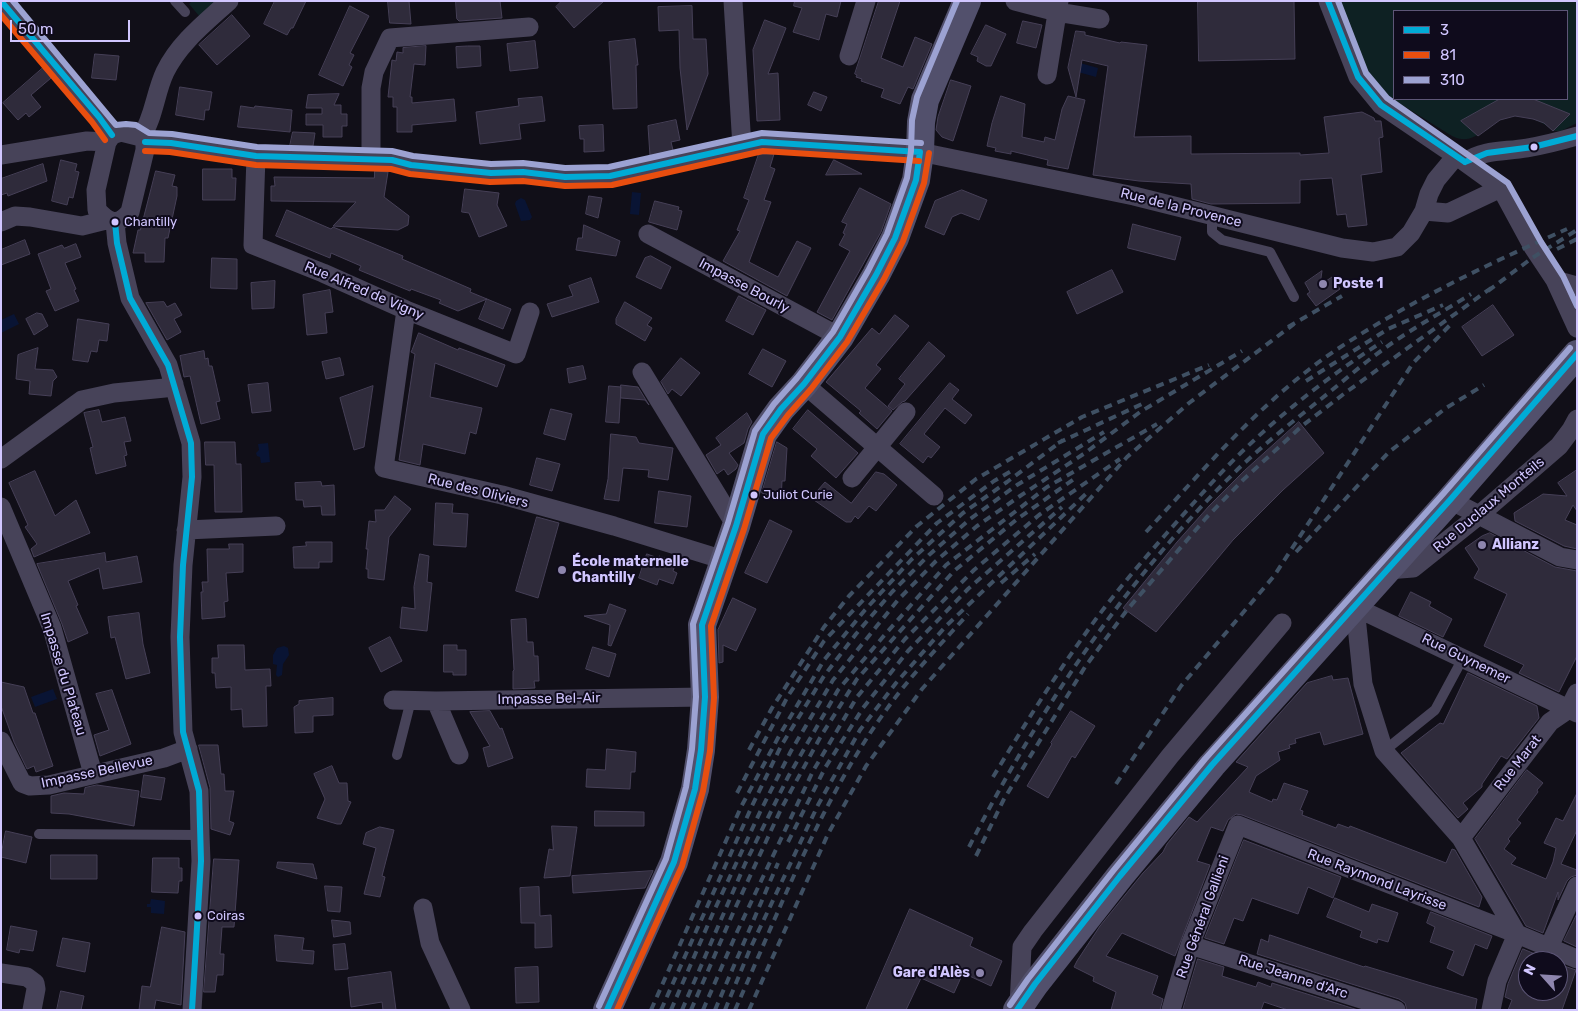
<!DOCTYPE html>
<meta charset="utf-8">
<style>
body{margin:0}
#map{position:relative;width:1578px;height:1011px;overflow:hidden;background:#110f18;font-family:Rubik,sans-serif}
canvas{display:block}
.frame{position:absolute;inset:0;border:2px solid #d1c6ff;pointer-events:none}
.legend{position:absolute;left:1393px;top:10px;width:175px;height:90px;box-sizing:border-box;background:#0f0b1c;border:1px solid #5d5677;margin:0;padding:6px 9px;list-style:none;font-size:15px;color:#d1c6ff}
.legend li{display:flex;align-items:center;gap:10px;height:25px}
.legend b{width:25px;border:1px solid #5d5677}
.north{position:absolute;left:1518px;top:951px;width:50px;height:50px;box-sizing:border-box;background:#0f0b1c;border:1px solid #5d5677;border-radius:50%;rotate:296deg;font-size:14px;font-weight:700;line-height:20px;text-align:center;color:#d1c6ff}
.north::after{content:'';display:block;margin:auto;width:18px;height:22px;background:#8e86ae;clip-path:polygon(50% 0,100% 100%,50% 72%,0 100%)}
.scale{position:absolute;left:10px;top:20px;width:120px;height:22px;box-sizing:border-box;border:2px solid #d1c6ff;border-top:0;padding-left:6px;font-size:15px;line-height:18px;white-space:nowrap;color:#d1c6ff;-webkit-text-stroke:4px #0f0b1c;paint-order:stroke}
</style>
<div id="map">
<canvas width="1578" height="1011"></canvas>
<div class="frame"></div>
<ul class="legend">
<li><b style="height:6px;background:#00abd6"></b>3</li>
<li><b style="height:6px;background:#e84e0f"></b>81</li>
<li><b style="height:6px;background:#9ca2d2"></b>310</li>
</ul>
<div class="north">N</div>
<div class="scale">50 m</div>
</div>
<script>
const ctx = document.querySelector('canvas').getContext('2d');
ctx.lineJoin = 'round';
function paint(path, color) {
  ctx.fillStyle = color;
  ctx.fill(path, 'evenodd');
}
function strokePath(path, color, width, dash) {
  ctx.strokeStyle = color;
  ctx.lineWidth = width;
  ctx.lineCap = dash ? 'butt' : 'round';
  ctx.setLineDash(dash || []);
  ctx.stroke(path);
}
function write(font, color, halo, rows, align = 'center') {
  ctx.font = font + ' Rubik,sans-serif';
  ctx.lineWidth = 4;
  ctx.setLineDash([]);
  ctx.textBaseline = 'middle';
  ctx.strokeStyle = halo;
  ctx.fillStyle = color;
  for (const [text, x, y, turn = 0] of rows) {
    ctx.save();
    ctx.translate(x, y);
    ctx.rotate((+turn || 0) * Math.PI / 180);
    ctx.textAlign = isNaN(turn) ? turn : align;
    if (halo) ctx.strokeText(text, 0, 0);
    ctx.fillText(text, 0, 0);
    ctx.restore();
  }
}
const green = new Path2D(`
 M192,1h25l-17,16 -11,-13z
 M1339,1h238v122l-16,8h-7c-15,-12 -37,-21 -56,-10 -16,9 -26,25 -46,15l-69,-43 -16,-19zM1394,11h173v88h-173z`);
const water = new Path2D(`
 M1080,63l18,5 -2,9 -18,-5z
 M632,192l9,1 -2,22 -9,-1z
 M521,198l4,2 7,17 -2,3 -9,1 -6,-17 1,-3z
 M14,314l5,10 -18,9v-13z
 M268,443l2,19 -9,1 -1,-6 -3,-1 -1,-3 3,-3 -1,-6z
 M284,646l4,2 1,7 -6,9 -1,11 -4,2 -2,-2 1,-10 -4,-1v-9l4,-7z
 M53,689l4,10 -22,8 -4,-10z
 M151,899l14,2 -1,13 -13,-1v-6h-4v-3h3z`);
const building = new Path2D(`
 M275,1h31l-13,27h-2l-4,7 -23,-11z
 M388,1h21l2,23 -21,-1z
 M456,1h44l2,17 -43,3 -2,-2z
 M562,1h42l-30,27 -18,-21z
 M795,1h46l-4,16 -11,-3 -7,26 -26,-8 9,-24 -8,-2z
 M879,1h21l-19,57 22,9 12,-30 17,7 -19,45 -5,-2 -8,17 -19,-7 3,-8 -23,-8 1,-2 -6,-2 1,-2 -2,-1z
 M1198,1h96l1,58 -96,2z
 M350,6l19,10 -19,37 4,2 -5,10 3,2 -9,19 -24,-11z
 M692,6l1,33h13l2,35 -21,56 -7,-62 -1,-38 -20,1 -1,-24z
 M232,15l18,21 -33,29 -18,-20z
 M765,20l21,8 -18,46 10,-1 2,47 -23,1 -4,-71z
 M1023,21l19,4 -6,23 -19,-5z
 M986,25l20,9 -15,32h-5l-9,-5 1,-4 -7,-3z
 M1076,31l9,1v3l35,8 1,-1 26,3 -13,92 57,-1v18l109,-1v2l29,-2 -5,-36 38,-5 12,6 1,3h6l2,16 -4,1 3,34 -21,3 6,50 -19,2 -2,-13 -9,1 -5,-37 -32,2v23l-89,1 -19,-5 -1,-15 -52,-3 -46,-6 15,-109 -26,-6 -6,37 -8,-29z
 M635,39l3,26h-2l1,43 -24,1 -4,-67z
 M535,41l3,27 -28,3 -3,-27z
 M426,46l-1,19 -11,-1 -4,33h2v6l42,-4 2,22 -44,4v7h-15v-25h-4v-10h-5l4,-37 4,1 1,-9 6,1v-5z
 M468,46h12l1,20 -24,2 -1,-21z
 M95,54l24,2 -3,24 -24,-2z
 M43,68l8,10 -20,17 10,12 -12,10 -3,-4 -8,7 -15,-17z
 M951,80l20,6 -18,55 -11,-4 -6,-7 2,-13z
 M180,87l32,5 -3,18h-4l-1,10 -28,-5z
 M814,92l13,5 -6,14 -13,-6z
 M339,94l-5,11h7v9h6v12h-5v11h-19v-12h-17v-11h16v-6h-16l2,-13z
 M1001,96l24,8 -3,33 22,5 1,-5 10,3 7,-31 6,-13 17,4 -17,69 -21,-4 1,-5 -37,-9v3l-16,-3 1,-3 -9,-2 5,-23z
 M542,97l3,24 -26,3 2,15 -41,5 -4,-32 43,-6 -1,-7z
 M1500,99h33l37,15 -17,17 -9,-8 -11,-4 -18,-3 -15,4 -22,16 -17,-15z
 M241,106l13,2 1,-2 37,4 -2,22 -52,-5z
 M676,120l4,20 -9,2 2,8 -23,6 -2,-30z
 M603,125l1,26 -20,1v-13h-4l-1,-13z
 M293,132l22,1 -2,13h-23z
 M759,154h15l-4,13 5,2 -11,31 7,2 -22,60 29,15 19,-36 14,7 -24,48 -64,-35 17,-30 -3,-1 12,-30 -5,-2z
 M61,160l16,4 -2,7 4,1 -6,26 -4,-1 -2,8 -15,-4z
 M834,160l28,14 -36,1z
 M43,164l4,17 -39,15 -1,-3 -6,2v-16z
 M203,169h29v9h4l-1,22h-32z
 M156,171l19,4 -3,11 5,1v9l-9,42h-3l-1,24h-19v-9h-12l5,-23h2z
 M375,171l13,1 -4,25 25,19 -1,9 -10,5 -65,-4 23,-24 -85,-1v-15h4l-1,-9 100,1z
 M860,188l31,16 -10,28 -49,88 -15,-8 33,-61 -11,-6 6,-11 -2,-1 4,-9 -5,-2z
 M465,189l34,4 -2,12 10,21 -28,11 -10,-24 -7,-1z
 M962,190l25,10 -8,20 -18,-7 -9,4 -8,18 -19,-8 10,-26z
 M589,196l13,2 -4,20 -12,-4z
 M655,201l24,6 -1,3 4,1 -5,19 -28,-8z
 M287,210l44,19 2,-2 70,29 -1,3 69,30 -1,3 17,7 -29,12 -19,-8 2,-3 -30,-11 -1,2 -51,-21 2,-4 -30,-13 -1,5 -54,-22z
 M1133,224l48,13 -6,23 -47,-12z
 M584,225l36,16 -4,15 -40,-6 2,-12h4z
 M25,240l5,14 -29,11v-15z
 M76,244l5,13 -16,6 11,26 -2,1 5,11 -24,10 -9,-20 5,-2 -13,-35 24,-9 2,3z
 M651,256l20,11 -10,22 -25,-12 9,-19z
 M212,258l25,1v30l-26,-1z
 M1112,270l11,22 -46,22 -10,-22z
 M1322,271l-2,14 12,-8 8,12 -24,17 -9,-12 3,-2 -5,-9z
 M591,278l8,24 -47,15 -5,-13 26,-8 -4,-10z
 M275,281l-1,27 -22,1 -1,-26z
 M330,290l3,22 -8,1 2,20 -20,2 -4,-40z
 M739,296l27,14 -13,25 -27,-14z
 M487,299l24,10 -8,20 -24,-10z
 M164,302l3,5 8,-4 7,12 -8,4 7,13 -14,8 -21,-37z
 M625,302l27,16 -5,7 5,3 -7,13 -29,-17v-5z
 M1493,305l21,30 -32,21 -20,-29z
 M37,313l5,1 6,12 -14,9 -8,-16z
 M895,315l14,11 -33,39 5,4 -16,19 27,23 -15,18 -18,-16 2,-2 -35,-29 46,-54 7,6z
 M78,319l31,5 -2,17 -8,-1 -2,12 -6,-1 -3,11 -15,-2z
 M419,333l39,17 1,-2 46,17 -8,22 -62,-24 -5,34 52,11 -6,26 -6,-2 -5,22 -42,-10 -3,21 -21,-5 16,-106 -4,-2 1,-2z
 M929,342l16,14 -40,45 -3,1 -9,8 -5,-4 17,-22 -6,-5z
 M38,348l-3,21 18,1 4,7 -4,4 -2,15 -22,-2 1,-13 -14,-2 2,-24z
 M763,349l23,12 -14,26 -23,-13z
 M204,351l1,8 3,-1 1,8h3l8,35 -4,1 4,17 -19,5 -11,-48 -6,1 -4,-21z
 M340,358l4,17 -18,4 -4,-17z
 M681,358l19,15 -19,23 -9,-7 -4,5 -7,-12z
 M583,366l3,13 -17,4 -2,-14z
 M268,383l3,28 -19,2 -4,-28z
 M950,383l9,7 -7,9 20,16 -7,9 -20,-16 -21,26 16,13 -9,11 -3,-2 -5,7 -23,-19z
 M621,385l17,2 11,18 -4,-5 -24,-2z
 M373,386l-9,61 -10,3 -14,-52z
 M609,386l12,1 -2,36 -13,-1z
 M551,409l21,5 -7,26 -21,-6z
 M99,410l3,12 23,-5 6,24 -7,1 3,13 -3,1 2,10 -30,8 -6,-26 3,-1 -9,-34z
 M808,410l50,43 -22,25 -25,-22 6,-7 -24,-20z
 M747,413l5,9 -4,7 -4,14 -15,10 9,12 -2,4 -8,6 -4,-6 -7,5 -11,-19 15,-10 -5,-7z
 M1299,422l25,31 -41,37 -50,50 -77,92 -33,-24 54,-66 32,-36 35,-35z
 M611,434l25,3 3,6 34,5 -5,32 -20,-3 1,-7 -26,-2 -4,33 -15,-2 4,-20z
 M205,442h30l1,22h5l1,48h-27l-1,-47h-8z
 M777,442l10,6 -2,33h-3l-1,19 -19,-7z
 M537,458l23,6 -8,27 -22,-6z
 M1577,470v41l-4,-6 -8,15 12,5v24l-13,-3 -49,-25 -1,-8 29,-19 24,2 -9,-13z
 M35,471l20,45 21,-16 14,33 -56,24 -3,-8 6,-5 -12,-17 3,-2 -19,-42z
 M876,472l8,2 13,11 -21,26 -7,-5 -11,13 -3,-3 -4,6h-5l-35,-24 14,-16 26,21z
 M321,482l1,4 12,-1 1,30h-13l-1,-9 -17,1 -1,-7h-7l-1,-17z
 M659,491l32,5 -4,31 -32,-4z
 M395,496l16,13 -22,28 -5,43 -16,-2v-9h-2l2,-20h-2l3,-28 7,1 -1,-12h9z
 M436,503l17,1 -1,9 16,1 -2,33 -32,-2z
 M537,517l22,6 -21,75 -22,-7z
 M770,520l22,11 -25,52 -22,-10z
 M1490,533l65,34 22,4v85l-18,36 -40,-19 5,-8 -40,-19 23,-52 -33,-16 5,-9 -14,-21 17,-12z
 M306,542h26v20h-13v6h-25l-1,-21 13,-1z
 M229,544h14v28l-17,1 2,28 -4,1 1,15 -23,2 -1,-27h2l-1,-10h6l-1,-33h22z
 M105,553l1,9 31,-6 5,26 -39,7 -4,-21 -31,13 10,24 -2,1 12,27 -20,9 -6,-18 -25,-60z
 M420,554l9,2 -2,26 5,1 -5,48 -27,-3 2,-21 13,2 -1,-22z
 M647,554l11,4 1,-2 17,6 -3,9 4,2 -4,11 -14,-5 -2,6 -18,-7z
 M1411,592l20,10 -2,4 23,13 -9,18 -44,-21z
 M733,598l23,11 -20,42 -13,-6v17l-4,1 -1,-33z
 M610,604l16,6 -15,36 -3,-1 2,-20 -26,-9 22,-2z
 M139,613l4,31 7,29 -24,6 -11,-42 -4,1 -3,-21z
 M526,619l1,23h6l1,14h4l1,25h-5l1,7 -22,1v-18l1,-1 -3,-50z
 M390,637l12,24 -21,11 -12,-24z
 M218,645h26l1,25 25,-1 1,17h-5l1,40 -24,1 -1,-18 -11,1v-23l-15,1 -1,-15h-3v-15h6z
 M444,645h13v5h9v25h-13v-3h-9z
 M593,647l23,7 -7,23 -23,-8z
 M1468,673l69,33 2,12 -32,41 -6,-3 -19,28v3l-19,16 5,6 -10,9 -57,-65 39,-30 3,1z
 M1332,676l1,4 15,-2 15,56 -39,11 -4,-13 -25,7 1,4 -7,2 1,3 -12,4 2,8 -24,16 -7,16 23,10 1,-3 4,1 7,-17 24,8 -8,19 3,1 -1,4 34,13 2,-4 11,4 1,-2 96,37 6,-14 3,1 27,47 -3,10 -237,-92 -6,-1 -8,6 -5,11 -12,-4 -14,34 13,4 -35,91 -53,-23 -16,23 52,20 -6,18 11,5 -3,11h-49l5,-18 -23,-11 1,-4 -20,-10 3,-6 23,-35 43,-53 20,-21 4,-8 22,-27 8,5 51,-55 -12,-5 71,-79z
 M1,682l23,5 9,26h2l18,53 -17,6 -2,-6 -7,3 -13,-27 -13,-36z
 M112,690l19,54 -31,12 -6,-21 15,-5 -13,-36z
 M333,698v17l-20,1v16l-18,1 -1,-26 5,-3v-3z
 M490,711l10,18 2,-1 11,30 -25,9 -5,-19 7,-2 -20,-34z
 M1071,711l24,15 -20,32 -3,-2 -24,42 -21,-12 25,-42 -1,-1z
 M199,745h19l3,29h3l1,17h9l-5,30 5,2 -4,12 -19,-6 -1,-41z
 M607,749l29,3 -1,20h-4l-1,17 -44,-2 1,-18 18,1z
 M332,766l7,17h8l1,18 3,1 -10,22h-4l-20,-6 8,-19 -11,-25z
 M1527,770l16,13 -6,7 1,2 -21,28 4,3 -13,16 2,2 -6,8 12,9 -5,6 35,15 7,-17 3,-14 -12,-5 12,-25 7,3 14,-28v37l-16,34 16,6v5l-6,2 -4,4 -9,19v-8l-15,41 -17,-7 -51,-87z
 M144,775l21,3 -4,22 -20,-3z
 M97,785l42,6 -5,35 -65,-12 -18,-1v-17l13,-3 20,1 1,-6z
 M595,811l49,1v14h-49z
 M552,826l25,1 -7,49 -26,2 5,-29 4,1z
 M380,827l14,3 -12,46 3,1 -5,20 -16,-3 12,-46 -13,-4 3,-11z
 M6,831l26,6 -6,26 -25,-6z
 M1244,840l97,37 -8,21 -25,-11 -10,27 -46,-16 -9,23 -9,-3 -10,26 -19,-6z
 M51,855h46v24h-46z
 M153,858h26v10h3v13h-3l-1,12 -26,-1z
 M214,859l25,1 -5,67h-12l-2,27h4l-1,21h-6l-2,17h-11z
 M278,862l35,2 4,15 -40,-11z
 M653,871l-8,17 -72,5 -1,-17z
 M325,886l17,1 -2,25 -12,-1z
 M539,887l1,29 11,-1 1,32 -17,1v-25h-14l-1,-35z
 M1335,898l34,14 3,-8 26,9 -10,29 -10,-3 -1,4 -17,-6 2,-6 -35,-14z
 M910,909l63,29 -3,8 32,15 -11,25 -28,-13 -9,20 -33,-15 -15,32h-40z
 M1431,912l61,24 -5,13 -12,-5 -12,32 -16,-8 7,-17 -24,-9 5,-15 -8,-4z
 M1577,914v33l-13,-6z
 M332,920l18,2 1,12 -17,3z
 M11,926l26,5 -4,20 -13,-2 -1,4 -12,-3z
 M162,927l23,5 -4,73 -25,-5 -2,10h-15l3,-24 8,1z
 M275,935l29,3 -2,12 12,1 -1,13 -36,-3z
 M1270,935l94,32 1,-1 63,19 49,14 -2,11h-68l-2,-7 -6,-4 -142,-45 4,-15 7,3z
 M63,938l27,5 -5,29 -28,-6z
 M345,944l3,25 -13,1 -2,-25z
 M1523,949l12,5 -3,7h-4v30h30v-27l18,6 -14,40h-54l4,-10 -7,-3 3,-13z
 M1198,959l26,8 -2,9 34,11 2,-5 13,5 1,-4 86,27h-70l-24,-8 -3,8h-78z
 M538,967l1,35 -23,1 -1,-35z
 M391,972l5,38h-13l-1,-8 -31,5 -3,-29z
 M61,991l23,5 -3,14h-24z`);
const lane = new Path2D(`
 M175,1l10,11
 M1212,215v17l10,8 48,12 24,45
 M1384,751l51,-41 28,-52
 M397,755l14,-55
 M39,834l161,1`);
const street = new Path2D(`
 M1,1l98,116 13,18
 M733,1l9,146
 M1015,1l42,11 43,7
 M1328,1l30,76 23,28 84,57 36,26 32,59 22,33 22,48
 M849,56l17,-55
 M1047,75l12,-74
 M121,132l20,5 4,5v8l-15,62c-13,15 -21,11 -33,-2l-1,-20 11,-48 5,-7z
 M141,137c13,-19 14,-44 24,-65 14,-29 40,-49 64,-71
 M145,142l26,1 85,13 136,4 19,5 80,8 32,-1 42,5 45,-1 152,-34 158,10 214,44 208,52 31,4 24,-5 14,-14 13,-22 5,-17 7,-14 20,-24
 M1,155l86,-14 20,1
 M256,156l-3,89 70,28 83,37 110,44 14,-42
 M371,159v-71l3,-16 16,-34 139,-11
 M1465,162c20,-13 39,-10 62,-14 17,-3 33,-7 50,-12
 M1424,211l24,2 53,-25
 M1,222l14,-6 15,1 52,9 24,-6
 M115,222l2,21 13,55 38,67 23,78 1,34 -9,88 -3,72 3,95 16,59 1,44 1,26 -9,149
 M648,234l192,103
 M1555,280l22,6
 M406,310l-22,158 118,27 112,31 110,34
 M642,372l94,154
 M804,384l130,112
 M1,459l81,-59 32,-7 51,-5 9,-4
 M852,478l54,-66
 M1450,500l110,57 17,3
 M1,507l51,121 41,146
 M186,530l90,-4
 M1387,570l26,-2 65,-52 81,-70 12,-16 6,-11
 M393,700l43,1 269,-4
 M436,701l23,54
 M1,741l21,42 8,3 19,-1 115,-27 24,-9
 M1461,838l89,-116 19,-13 8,-16
 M423,908l7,35 31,67
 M1190,945l206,65
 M1549,947l28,-61
 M1,973l26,4 8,6 1,6 -4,21
 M1019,1005l3,-58 11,-16 137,-175 112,-133
 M1171,1010l19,-65 48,-120 279,109 60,25
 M1491,1010l6,-29 20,-47 -56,-96 -77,-87 -21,-67 -8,-77 222,106`);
const secondary = new Path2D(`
 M607,1010l67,-148 21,-73 6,-39 4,-53 -3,-72 34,-99 27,-92 18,-25 23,-25 36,-47 36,-62 19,-37 21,-58 4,-28 1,-30 4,-22 42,-99
 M1017,1010l18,-26 85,-108 92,-111 238,-265 127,-146`);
const rail = new Path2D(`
 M1557,249l20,-10
 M1488,291l44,-33 45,-28
 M1288,327l54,-31
 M1306,381l82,-52 55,-24
 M1058,443l86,-40
 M1146,532c59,-64 117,-133 190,-182 72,-48 152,-86 231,-121
 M1296,552l93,-100 57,-44 38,-23
 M1001,583l34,-29
 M749,750l23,-42 52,-81 25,-31 68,-70 59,-47 106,-62 127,-52
 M993,777c29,-48 58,-95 90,-140 25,-36 54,-70 83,-103 27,-30 53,-61 82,-88 41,-39 87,-74 134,-104
 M1116,784l65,-98 93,-110 139,-213 40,-41
 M737,793l51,-97 36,-55 113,-118 57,-42 19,-11
 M788,842l37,-74 38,-60 45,-57 60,-62 94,-82
 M969,847c69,-135 154,-264 263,-372 27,-27 59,-52 89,-76 20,-16 39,-33 60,-48 28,-21 60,-38 90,-57
 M976,856l28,-57 81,-132 42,-57 79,-92 37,-38 59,-54 43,-33 149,-107
 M651,1010l90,-203 38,-71 45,-76 41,-50 46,-50 52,-47 44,-31 56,-42
 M661,1010l91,-204 29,-60 43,-70 32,-42 36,-42 37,-37 41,-36 47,-34 87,-53
 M671,1010l42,-97 48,-103 30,-59 42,-71 65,-80 38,-39 41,-35 43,-30 65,-43 55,-41 102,-61
 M682,1010l63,-146 43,-87 50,-87 44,-52 64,-73 101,-78 110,-63
 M691,1010l42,-97 48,-104 40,-73 36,-57 97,-108 62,-51 58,-41
 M703,1010l34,-78 76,-161 44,-74 48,-58 69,-69 65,-55 81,-56
 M715,1010l63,-147
 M725,1010l25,-61 68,-144 42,-75 36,-47 50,-57 143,-135
 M735,1010c46,-103 87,-213 154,-304 24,-33 52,-62 79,-92
 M749,1010l79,-176 38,-68 56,-77 205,-232 62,-54 105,-79`);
const bus1 = new Path2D(`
 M1,1l98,116 13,18
 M1328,1l30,76 23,28 84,57
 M145,142l26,1 85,13 136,4 19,5 80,8 32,-1 42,5 45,-1 152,-34 158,10
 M1465,162l22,-9 46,-6 44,-11
 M115,222l2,21 13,55 38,67 23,78 1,34 -9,88 -3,72 3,95 16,59 2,70 -9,149
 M607,1010l67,-148 21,-73 6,-39 4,-53 -3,-72 34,-99 27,-92 18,-25 23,-25 36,-47 36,-62 19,-37 21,-58 4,-28
 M1017,1010l18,-26 85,-108 92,-111 238,-265 127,-146`);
const bus2 = new Path2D(`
 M1,15l91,107 13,18
 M145,151l25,1 86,13 135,4 19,5 80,8 33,-1 42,5 47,-1 151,-34 156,10
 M617,1010l65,-144 21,-75 7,-40 4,-53 -3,-72 33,-97 27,-91 17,-23 23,-26 36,-47 37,-63 19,-38 21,-58 5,-30`);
const bus3 = new Path2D(`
 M13,1l103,124 10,-1 10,1 13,8 23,1 85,13 135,4 21,5 78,8 32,-1 42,5 44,-1 153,-34 159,10
 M1338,1l28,72 21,25 121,85 33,59 22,34 14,30
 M1010,1005l18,-26 85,-108 92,-112 238,-265 127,-146
 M599,1006l67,-147 20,-72 6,-38 4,-52 -3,-73 35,-101 27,-92 19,-27 23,-26 36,-46 35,-61 19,-37 20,-56 4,-27 1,-31 5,-23 40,-96`);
const markers = [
 [1534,147,4.5,"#d1c6ff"],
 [115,222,4.5,"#d1c6ff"],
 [1323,284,5,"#8e86ae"],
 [754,495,4.5,"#d1c6ff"],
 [1482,545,5,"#8e86ae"],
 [562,570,5,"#8e86ae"],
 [198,916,4.5,"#d1c6ff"],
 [980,973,5,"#8e86ae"]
];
const busNames = [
 ["Chantilly",124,222],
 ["Juliot Curie",763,495],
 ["Coiras",207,916]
];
const streetNames = [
 ["Rue de la Provence",1181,208,14],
 ["Impasse Bourly",744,286,28],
 ["Rue Alfred de Vigny",364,291,23],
 ["Rue des Oliviers",478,491,14],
 ["Rue Duclaux Monteils",1489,505,-40],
 ["Rue Guynemer",1466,659,26],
 ["Impasse du Plateau",63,674,73],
 ["Impasse Bel-Air",549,699,-1],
 ["Rue Marat",1518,763,-52],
 ["Impasse Bellevue",97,772,-12],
 ["Rue Raymond Layrisse",1377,880,21],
 ["Rue Général Gallieni",1203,917,-70],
 ["Rue Jeanne d'Arc",1293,977,18]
];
const poiNames = [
 ["Poste 1",1333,284],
 ["Allianz",1492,545],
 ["École maternelle",572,562],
 ["Chantilly",572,578],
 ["Gare d'Alès",970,973,"right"]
];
paint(green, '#0e2123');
paint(water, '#091434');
paint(building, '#2f2b3b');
strokePath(building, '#464057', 1);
strokePath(lane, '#474359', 10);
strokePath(street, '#474359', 19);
strokePath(secondary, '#52506c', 28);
strokePath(rail, '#3f5063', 4, [8, 6]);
strokePath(bus1, '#00abd6', 6);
strokePath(bus2, '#e84e0f', 6);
strokePath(bus3, '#9ca2d2', 6);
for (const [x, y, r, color] of markers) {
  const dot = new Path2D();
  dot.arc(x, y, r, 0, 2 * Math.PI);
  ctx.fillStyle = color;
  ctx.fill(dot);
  strokePath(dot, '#0f0b1c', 2);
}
write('13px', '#d1c6ff', '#0f0b1c', busNames, 'left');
write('14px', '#d1c6ff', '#0f0b1c', streetNames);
write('bold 14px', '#d1c6ff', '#0f0b1c', poiNames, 'left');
</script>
